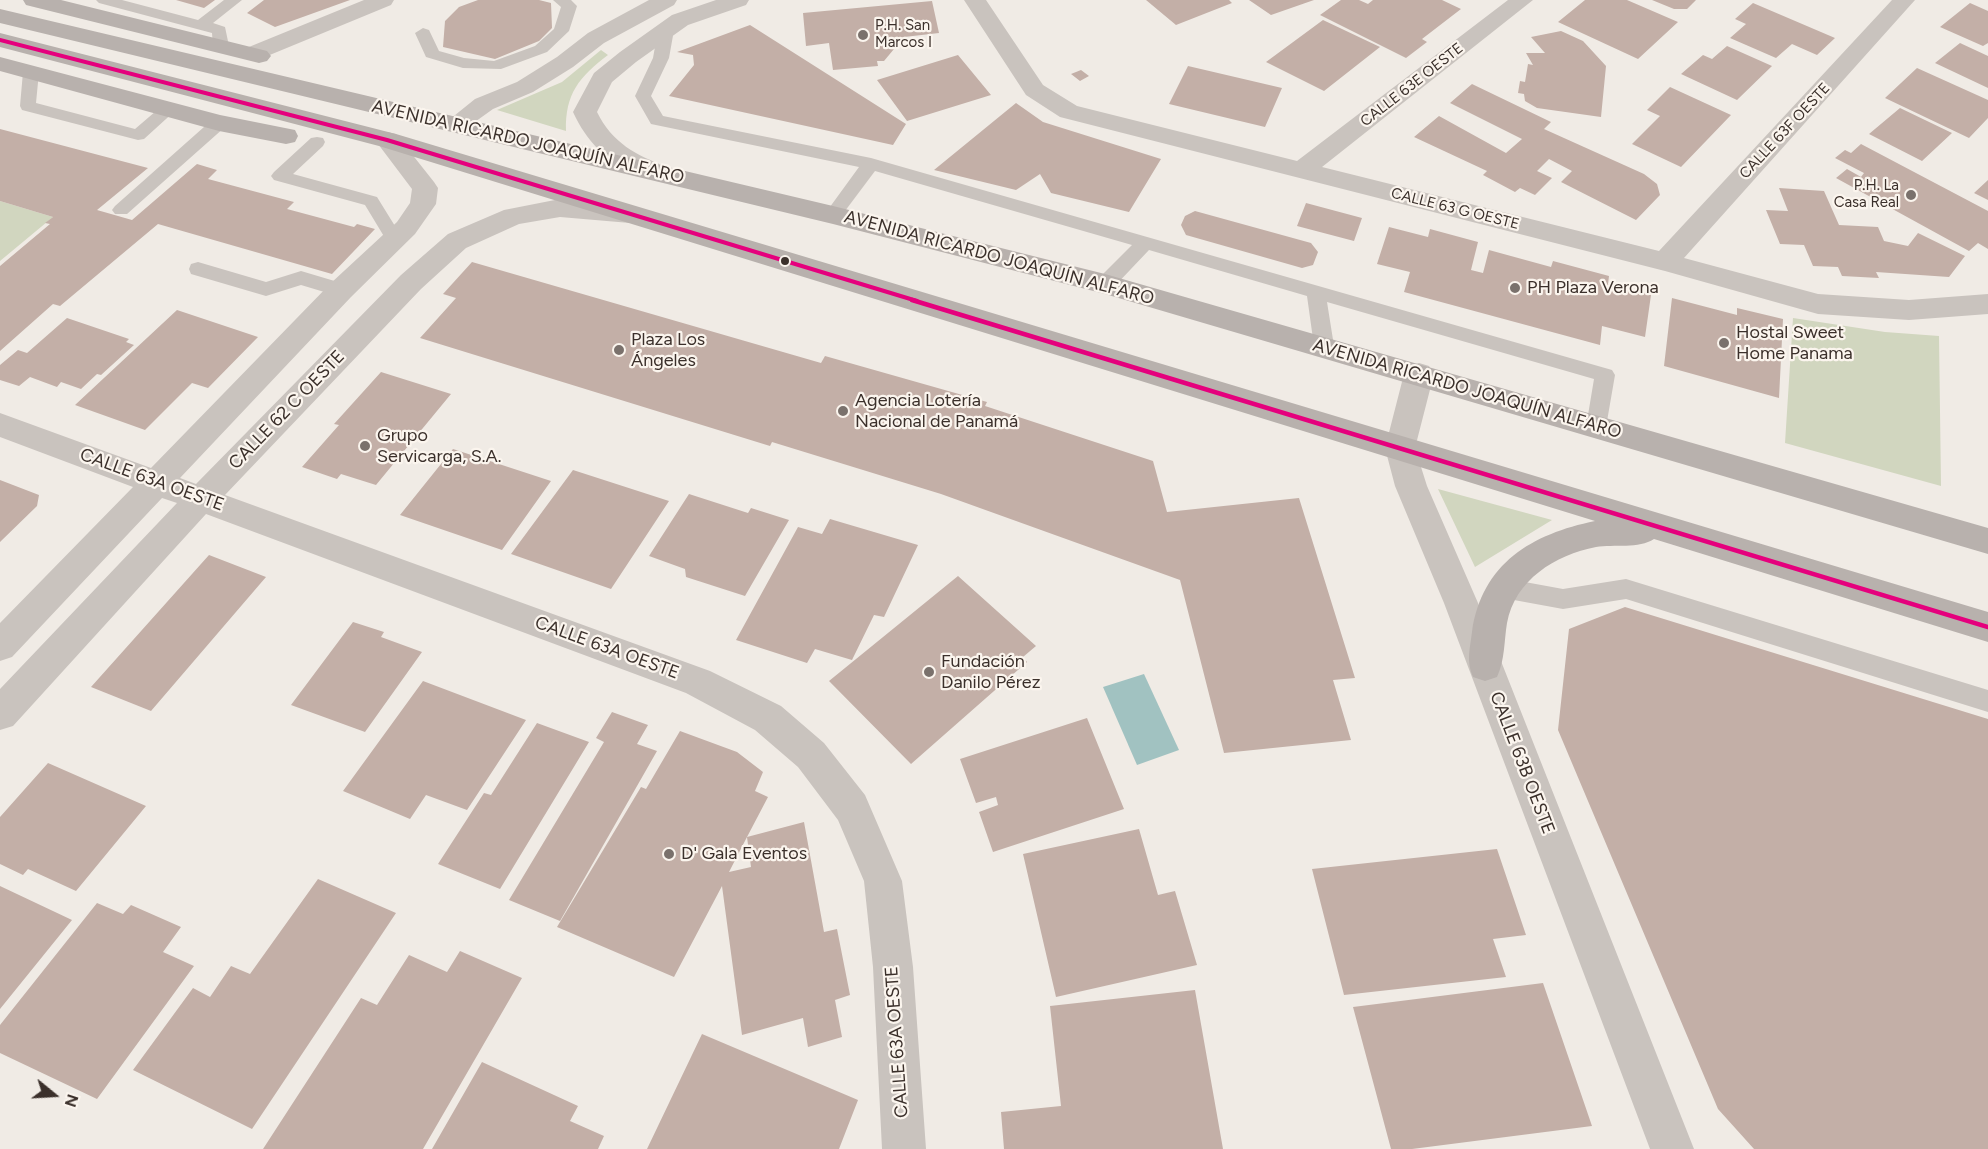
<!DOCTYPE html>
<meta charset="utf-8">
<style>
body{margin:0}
#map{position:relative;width:1988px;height:1149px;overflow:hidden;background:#f0ebe5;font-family:Figtree,sans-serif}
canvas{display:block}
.north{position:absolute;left:24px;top:1065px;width:60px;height:60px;-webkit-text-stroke:4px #fbf5ee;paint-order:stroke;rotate:108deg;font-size:16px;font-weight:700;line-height:24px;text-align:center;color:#3b302b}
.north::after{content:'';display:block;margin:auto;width:21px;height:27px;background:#3b302b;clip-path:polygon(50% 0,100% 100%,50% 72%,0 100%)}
</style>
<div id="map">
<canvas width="1988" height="1149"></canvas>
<div class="north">N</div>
</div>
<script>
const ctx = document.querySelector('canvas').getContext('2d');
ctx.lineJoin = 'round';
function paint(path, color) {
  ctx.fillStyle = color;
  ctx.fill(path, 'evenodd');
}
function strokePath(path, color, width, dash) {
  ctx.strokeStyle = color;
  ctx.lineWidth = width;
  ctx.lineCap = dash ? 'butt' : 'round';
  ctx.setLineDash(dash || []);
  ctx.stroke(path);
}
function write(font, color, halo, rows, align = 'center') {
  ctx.font = font + ' Figtree,sans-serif';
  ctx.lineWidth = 4.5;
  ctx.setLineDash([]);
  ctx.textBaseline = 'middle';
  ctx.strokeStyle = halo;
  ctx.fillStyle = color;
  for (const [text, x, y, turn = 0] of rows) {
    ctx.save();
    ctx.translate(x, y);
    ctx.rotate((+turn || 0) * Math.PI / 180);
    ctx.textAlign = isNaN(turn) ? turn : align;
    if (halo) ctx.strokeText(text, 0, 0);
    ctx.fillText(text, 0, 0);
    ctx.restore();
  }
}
const green = new Path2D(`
 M601,50l7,5c-29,22 -43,39 -42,76l-69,-21 65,-28z
 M0,201l53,16 -53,44z
 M1793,318l92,14 54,4 2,150 -156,-43z
 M1438,489l114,31 -77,47z`);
const water = new Path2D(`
 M1144,674l35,76 -42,15 -34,-78z`);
const building = new Path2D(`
 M176,0h39l-11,8z
 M264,0h86l-75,27 -28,-14z
 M478,0h61l12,3 1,25 -13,13 -44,18 -52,-12 2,-26 14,-14z
 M1146,0h83l3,3 -56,22z
 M1249,0h65l-43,15z
 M1341,0h18l9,4 5,-4h69l19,9 -39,30 5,3 -21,16 -86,-43z
 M1585,0h42l51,22 -40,37 -80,-37z
 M1652,0h44l-9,9h-13z
 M932,1l7,32 -35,4 -20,24h-7l1,5 -45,4 -4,-27 -23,3 -3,-33z
 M1753,3l82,35 -18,17 -25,-11 -16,14 -46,-20 16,-14 -11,-5z
 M1970,3l18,8v32l-5,3 -43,-19z
 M1323,20l57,27 -56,44 -58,-29z
 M750,25l156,99 -13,21 -224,-49 25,-31 -1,-10 -16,-3z
 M1561,31l22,10 23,25 -5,51 -64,-9 -12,-7 -1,-7 -6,-1 2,-12 5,1 3,-18 5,1 -7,-12h19l-14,-16z
 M1960,43l28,13v32l-53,-25z
 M1727,46l45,20 -35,34 -56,-26 22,-19 9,4z
 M958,55l33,40 -84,26 -30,-41z
 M1188,66l94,22 -17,39 -96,-23z
 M1917,68l71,32v18l-19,20 -84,-40z
 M1081,70l8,6 -9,5 -9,-7z
 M1472,84l79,38 -7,7 100,45 13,10 3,11 -24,25 -75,-38 11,-11 -23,-12 -12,12 15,7 -17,17 -15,-7 -5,4 -32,-17 4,-4 -73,-34 25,-21 67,37 16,-14 -72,-36z
 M1670,87l61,28 -50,52 -49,-23 28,-28 -13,-6z
 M1016,103l27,19 118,37 -32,53 -78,-19 -11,-19 -24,16 -82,-20z
 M1900,108l52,25 -30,28 -53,-27z
 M0,129l148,39 -51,42 35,10 65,-56 20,6 -9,9 86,23 -7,7 67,18 3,-3 18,5 -43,45 -174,-50 -98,82 -7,-2 -53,47v-85l50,-42 -5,-1 8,-6 -53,-16z
 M1861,144l127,67v38l-10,-6 -9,8 -133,-73 11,-9 14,8 3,-4 -29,-15 10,-8 6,3z
 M1988,180v20l-14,-7z
 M1779,188l45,3 15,34 39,2 6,14 24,5 10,-13 47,23 -16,21 -73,-5 3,6 -37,-2 -4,-9 -25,-1 -9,-21 -24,-1 -14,-34 22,1z
 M1306,203l56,15 -8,23 -57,-15z
 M1195,211l116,32 7,9 -5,13 -11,3 -116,-33 -5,-10 4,-9z
 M1389,227l39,10 2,-8 48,13 -7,28 12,3 6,-23 62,17 2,-6 56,15 -1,8 43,11 -6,42 -43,-11 -2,19 -196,-53 6,-20 -33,-8z
 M472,262l349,101 4,-7 162,46 -2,4 168,55 14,51 132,-14 56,180 -22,2 18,60 -127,13 -44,-173 -239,-86 -169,-52 -2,4 -350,-108 36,-40 -13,-4z
 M1672,298l65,17v-7l46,11 -4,79 -115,-32z
 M177,310l81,27 -50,51 -16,-5 -47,47 -70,-25z
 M67,318l62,21 -3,3 8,3 -33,30 -4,-1 -16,15 -20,-7 -4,5 -27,-10 -11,9 -19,-6v-15l18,-15 9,3z
 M381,372l70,22 -75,91 -35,-11 -4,5 -35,-12 37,-42 -5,-1z
 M453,449l98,32 -49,69 -102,-35z
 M573,470l96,31 -58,88 -100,-35z
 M0,480l39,15 -2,11 -37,36z
 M689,494l59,19 3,-5 38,12 -44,76 -59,-19 -1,-8 -36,-13z
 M830,519l88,26 -34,72 -10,-2 -22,45 -37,-11 -8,14 -71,-23 62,-113 24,7z
 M209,555l57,22 -115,134 -60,-24z
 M958,576l78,70 -13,11 4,5 -116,102 -82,-83z
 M1625,607l363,112v430h-234l-36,-40 -160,-379 11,-101z
 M353,622l31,10 -3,5 41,15 -57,80 -74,-27z
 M423,681l103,39 -59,90 -41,-15 -16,24 -67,-28z
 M612,712l36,13 -11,19 20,7 -97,170 -51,-21 95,-158 -8,-4z
 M1087,718l37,91 -131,43 -14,-40 19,-7 -2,-8 -20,6 -16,-44z
 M537,723l52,19 -89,147 -62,-25 46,-71 7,2z
 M680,731l57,21 26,20 -8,19 13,6 -21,40 57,-15 20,110 13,-3 13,66 -15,5 7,37 -34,10 -5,-29 -61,17 -20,-149 -48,91 -117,-50 84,-140 5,2zM747,837l4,30 -22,5z
 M48,763l98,43 -70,85 -48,-22 -5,6 -23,-11v-47z
 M1139,829l19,66 17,-4 22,74 -141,32 -33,-143z
 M1497,849l29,86 -33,4 13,38 -162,18 -32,-126z
 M318,879l78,34 -144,216 -119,-59 60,-82 17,9 21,-31 19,8z
 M0,886l72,34 -72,89z
 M97,903l26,11 8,-9 50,22 -18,25 31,14 -97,133 -97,-46v-28z
 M460,951l62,27 -99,171h-160l98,-151 16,7 32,-50 38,17z
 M1543,983l49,143 -180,23h-21l-38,-142z
 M1195,990l28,159h-219l-3,-37 60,-6 -11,-100z
 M702,1034l156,66 -19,49h-192z
 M482,1062l96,44 -8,15 34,15 -6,13h-166z`);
const service = new Path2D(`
 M96,0h26l76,20 26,-20h18l-29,23 12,4 4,19 -8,5 -8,-5 -1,-13 -113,-30z
 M553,0h18l6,6 -8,25 -22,21 -46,17 -38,-1 -37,-11 -11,-24 8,-5 6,2 10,21 25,7 30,3 41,-15 19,-17 7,-22z
 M666,25l8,5 -5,28 -18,38 12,20 208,42 741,212 3,5 -9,52 -3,6 -7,2 -7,-2 -3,-6 8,-48 -267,-77 7,44 -3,5 -7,2 -7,-2 -3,-5 -7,-50 -158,-46 -37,39h-14l-2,-5 2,-5 34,-34 -257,-74 -36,48h-12l-3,-4 3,-4 32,-44 -208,-43 -16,-28 18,-38 5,-28z
 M31,67l8,5 -3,31 99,26 28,-24 6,-1 8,5 -33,30 -6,1 -116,-30 -2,-4 3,-34z
 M219,118l8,5 -2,4 -98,87h-12l-3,-4 3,-4 98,-87z
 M317,137l6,1 2,4 -2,4 -30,28 84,23 26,42 -3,4h-12l-23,-38 -91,-25 -3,-4 3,-4 37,-34z
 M198,262l68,20 35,-11 47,14 2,5 -2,5 -7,2 -40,-12 -35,11 -75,-22 -2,-5 2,-5z
 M1503,578l60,11 63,-10 362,111v22l-362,-113 -63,10 -60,-11 -8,-3 -3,-7 3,-7z`);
const minor = new Path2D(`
 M364,0h30l-3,5 -131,54h-16l-4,-5 4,-5z
 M649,0h28l-3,5 -70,38 -31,24 -40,25 -40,17 -28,20 -9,3 -9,-3 -3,-5 31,-25 42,-17 40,-25 31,-24z
 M716,0h33l-3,5 -58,20 -52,37 -24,20 -15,30c15,31 39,43 70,55l4,6 -4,6c-12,3 -20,-1 -32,-6 -30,-13 -48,-31 -62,-61l21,-39 26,-21 52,-37z
 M964,0h22l57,85 34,21 220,55 211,-161h25l-211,167 337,84 233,-251h23l-231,258 134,36 91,6 79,-6v20l-79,6 -91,-6 -153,-43 -605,-154 -34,-22z
 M387,132l9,2 38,48 4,6 -2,16 -21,30 -64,63 -171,181 16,6 205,-209 47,-41 56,-24 56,-11 79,9 4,6 -4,6 -9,3 -70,-6 -41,7 -53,24 -45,41 -196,206 485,176 71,35 43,37 41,52 37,86 11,86 13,182h-44l-9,-182 -9,-86 -26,-61 -40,-53 -43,-37 -69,-37 -480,-179 -193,212 -13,4v-41l177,-186 -15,-5 -150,159 -12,4v-38l133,-136 -133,-50v-24l151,55 180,-185 66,-61 13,-19 2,-14 -37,-49 3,-6z
 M1419,363l10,3 5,8 -19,74 12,38 51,117 216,546h-44l-206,-546 -49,-117 -10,-38 19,-74 5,-8z`);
const primary = new Path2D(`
 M23,0h38l206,51 4,5 -4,5 -8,2 -233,-58z
 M0,9l833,197 272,68 883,254v26l-883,-260 -272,-70 -833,-201z
 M0,33l396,101 1592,478v30l-334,-103c-15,10 -40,5 -58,8 -41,8 -81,33 -89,76 -3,18 -2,37 -10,54l-12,4 -12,-4c-7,-15 -3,-29 -1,-45 10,-69 60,-98 123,-111l-1216,-375 -379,-99z
 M0,57l220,58 75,15 3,6 -3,6 -9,2 -67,-13 -219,-60z`);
const bus1Far1 = new Path2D(`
 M0,40l387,100 530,161`);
const bus1 = new Path2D(`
 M912,300l1076,327`);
const markers = [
 [863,35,6,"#7a716c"],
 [1911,195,6,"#7a716c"],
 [785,261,5,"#3b302b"],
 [1515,288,6,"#7a716c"],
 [1724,343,6,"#7a716c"],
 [619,350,6,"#7a716c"],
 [843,411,6,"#7a716c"],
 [365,446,6,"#7a716c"],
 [929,672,6,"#7a716c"],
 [669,854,6,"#7a716c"]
];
const farPoinames = [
 ["P.H. San",875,26],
 ["Marcos I",875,43],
 ["P.H. La",1899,186,"right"],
 ["Casa Real",1899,203,"right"]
];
const farStreetnames = [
 ["CALLE 63E OESTE",1412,85,-38],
 ["CALLE 63F OESTE",1785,131,-47],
 ["CALLE 63 G OESTE",1455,209,14]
];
const streetNames = [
 ["AVENIDA RICARDO JOAQUÍN ALFARO",528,142,13],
 ["AVENIDA RICARDO JOAQUÍN ALFARO",999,258,15],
 ["AVENIDA RICARDO JOAQUÍN ALFARO",1467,389,16],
 ["CALLE 62 C OESTE",287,410,-46],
 ["CALLE 63A OESTE",152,480,20],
 ["CALLE 63A OESTE",607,648,20],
 ["CALLE 63B OESTE",1522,763,69],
 ["CALLE 63A OESTE",897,1042,-94]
];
const poiNames = [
 ["PH Plaza Verona",1527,288],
 ["Hostal Sweet",1736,333],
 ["Home Panama",1736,354],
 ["Plaza Los",631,340],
 ["Ángeles",631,361],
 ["Agencia Lotería",855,401],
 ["Nacional de Panamá",855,422],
 ["Grupo",377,436],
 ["Servicarga, S.A.",377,457],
 ["Fundación",941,662],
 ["Danilo Pérez",941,683],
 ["D' Gala Eventos",681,854]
];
paint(green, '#d1d6bf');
paint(water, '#a1c2c1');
paint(building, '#c3afa7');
paint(service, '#c9c3be');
paint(minor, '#c9c3be');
paint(primary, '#b8b1ad');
strokePath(bus1Far1, '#e5007d', 4);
strokePath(bus1, '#e5007d', 4.5);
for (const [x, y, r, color] of markers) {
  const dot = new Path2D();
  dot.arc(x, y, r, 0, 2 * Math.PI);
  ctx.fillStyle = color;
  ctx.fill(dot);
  strokePath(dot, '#fbf5ee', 2);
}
write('15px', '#3b302b', '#fbf5ee', farPoinames, 'left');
write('15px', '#3b302b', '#fbf5ee', farStreetnames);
write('18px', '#3b302b', '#fbf5ee', streetNames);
write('18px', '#3b302b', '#fbf5ee', poiNames, 'left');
</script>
